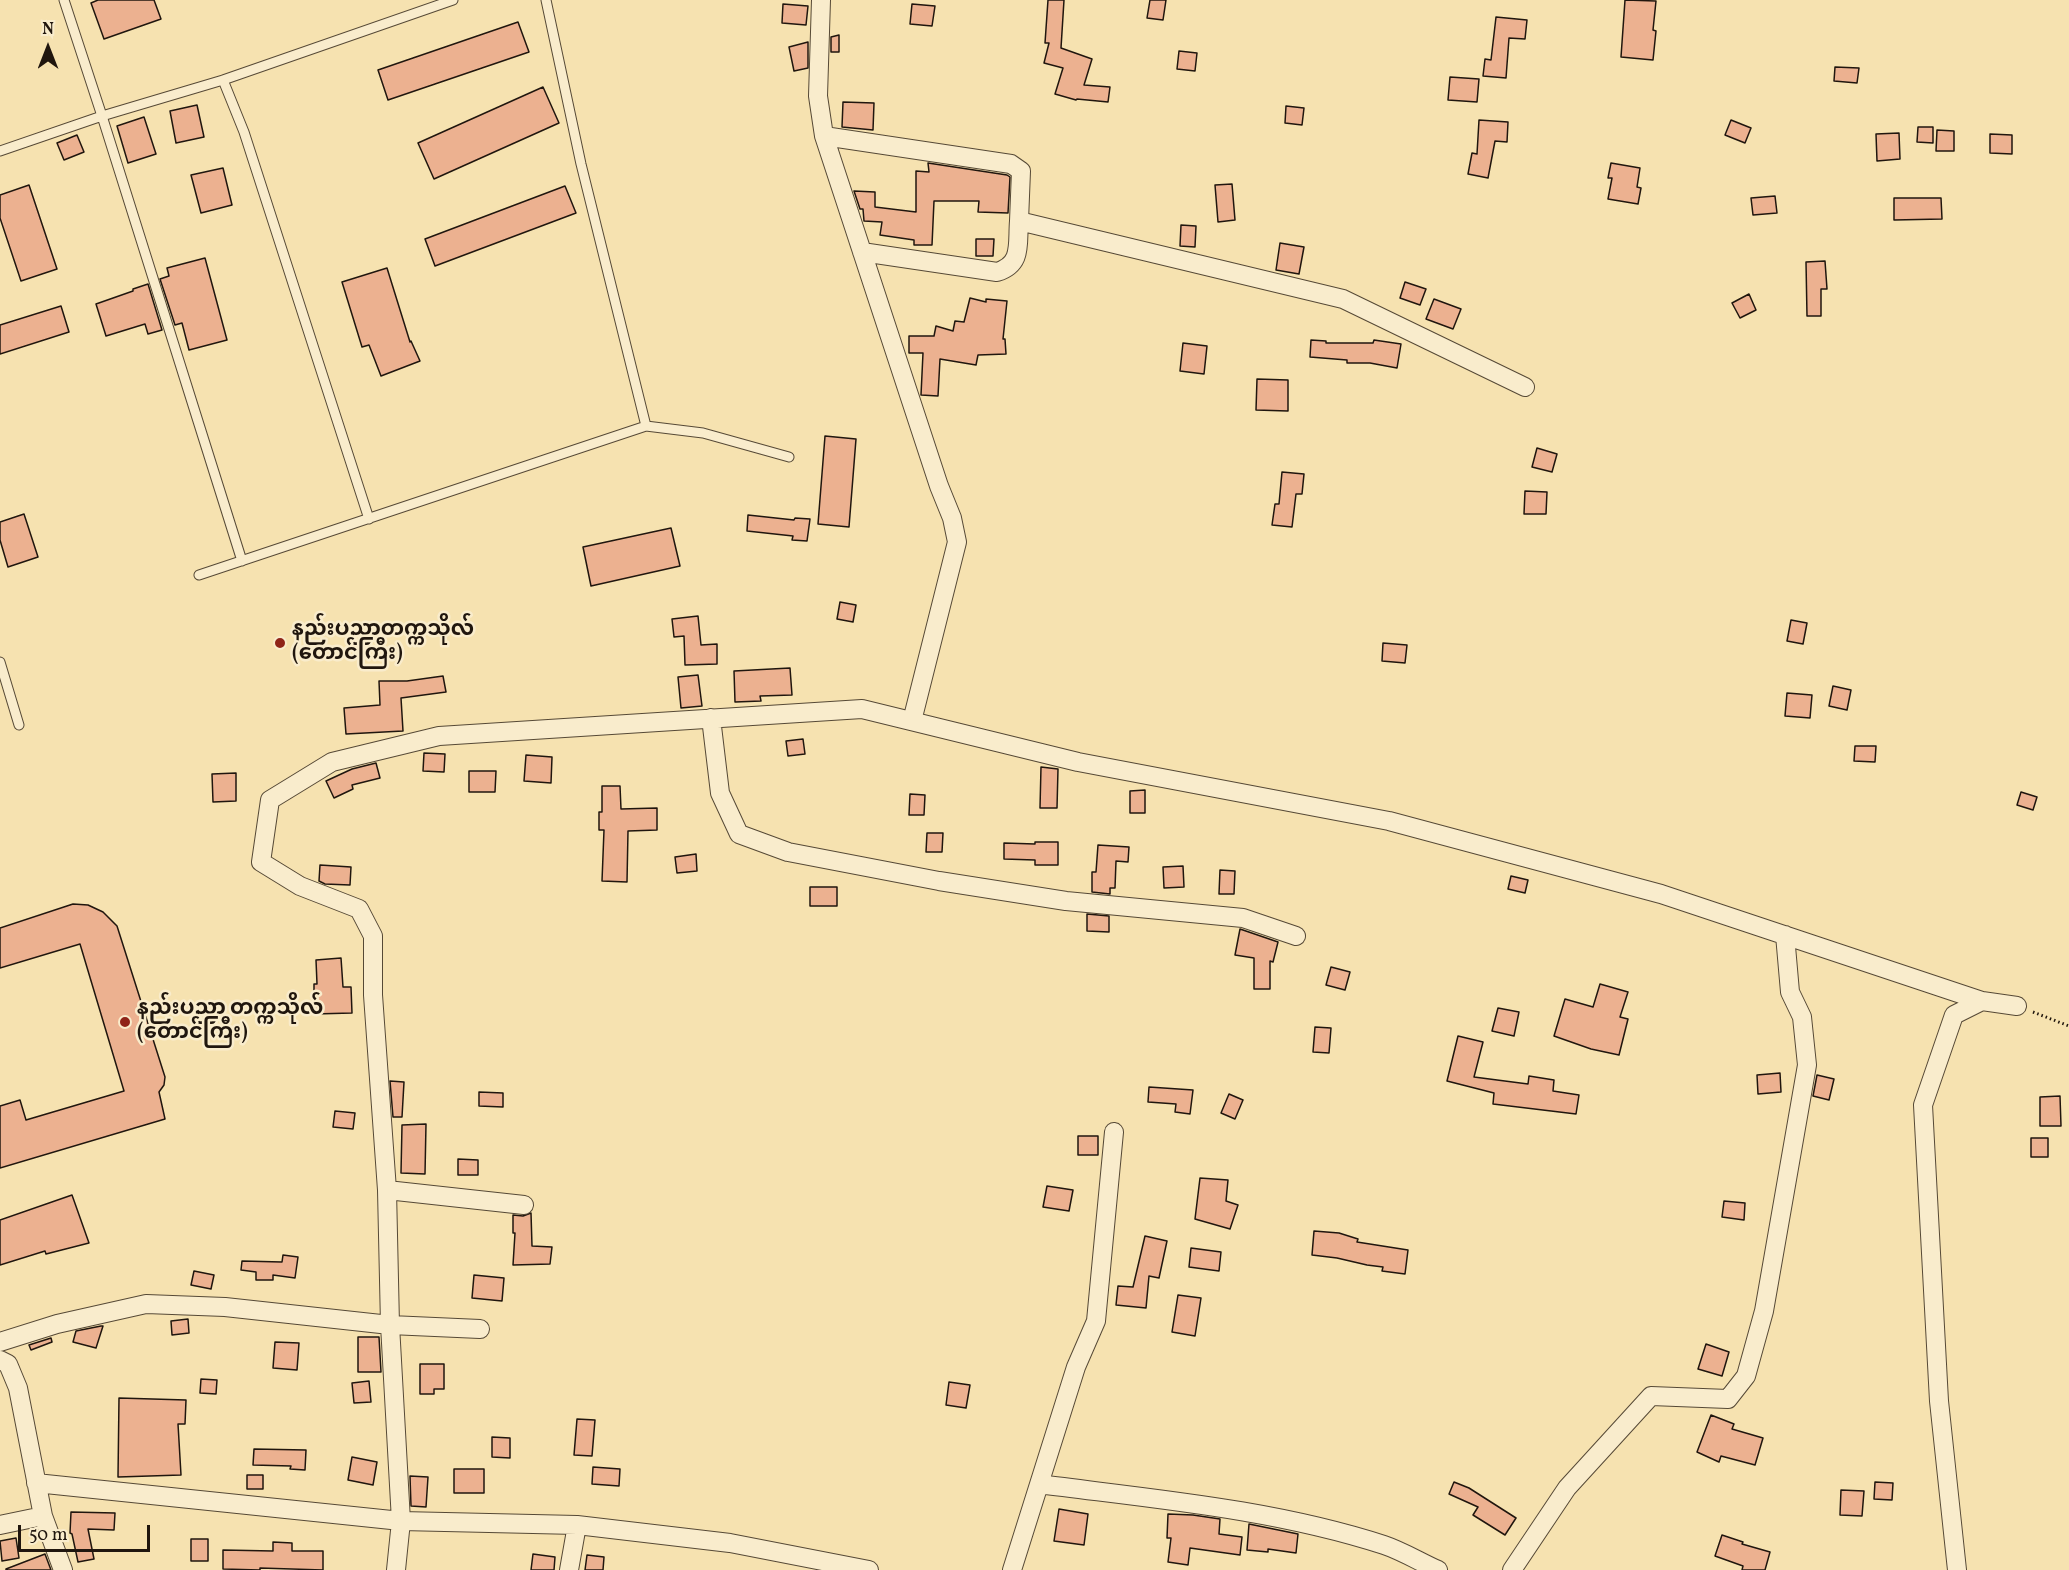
<!DOCTYPE html>
<meta charset="utf-8">
<style>
body{margin:0}
#map{position:relative;width:2069px;height:1570px;overflow:hidden;background:#f6e2b0;font-family:Vollkorn,serif}
canvas{display:block}
.north{position:absolute;left:18px;top:18px;width:60px;height:60px;-webkit-text-stroke:4px #f9eccc;paint-order:stroke;rotate:0deg;font-size:16px;font-weight:700;line-height:24px;text-align:center;color:#20160e}
.north::after{content:'';display:block;margin:auto;width:21px;height:27px;background:#20160e;clip-path:polygon(50% 0,100% 100%,50% 72%,0 100%)}
.scale{position:absolute;left:18px;top:1525px;width:132px;height:27px;box-sizing:border-box;border:3px solid #20160e;border-top:0;padding-left:8px;font-size:18px;line-height:21px;white-space:nowrap;color:#20160e;-webkit-text-stroke:4px #f9eccc;paint-order:stroke}
</style>
<div id="map">
<canvas width="2069" height="1570"></canvas>
<div class="north">N</div>
<div class="scale">50 m</div>
</div>
<script>
const ctx = document.querySelector('canvas').getContext('2d');
ctx.lineJoin = 'round';
function paint(path, color) {
  ctx.fillStyle = color;
  ctx.fill(path, 'evenodd');
}
function strokePath(path, color, width, dash) {
  ctx.strokeStyle = color;
  ctx.lineWidth = width;
  ctx.lineCap = dash ? 'butt' : 'round';
  ctx.setLineDash(dash || []);
  ctx.stroke(path);
}
function write(font, color, halo, rows, align = 'center') {
  ctx.font = font + ' Vollkorn,"Noto Sans Myanmar",serif';
  ctx.lineWidth = 5;
  ctx.setLineDash([]);
  ctx.textBaseline = 'middle';
  ctx.strokeStyle = halo;
  ctx.fillStyle = color;
  for (const [text, x, y, turn = 0] of rows) {
    ctx.save();
    ctx.translate(x, y);
    ctx.rotate((+turn || 0) * Math.PI / 180);
    ctx.textAlign = isNaN(turn) ? turn : align;
    if (halo) ctx.strokeText(text, 0, 0);
    ctx.fillText(text, 0, 0);
    ctx.restore();
  }
}
const building = new Path2D(`
 M98,0h56l7,19 -57,20 -13,-36z
 M1048,0h16l-3,48 31,11 -8,26 26,2 -2,15 -31,-3 -1,1 -21,-6 8,-26 -19,-5 5,-20h-4z
 M1150,0h16l-3,20 -16,-2z
 M1625,0l31,1 -3,29 3,1 -3,29 -32,-3z
 M783,4l25,2 -2,19 -24,-2z
 M912,4l23,2 -3,20 -22,-2z
 M1496,17l31,3 -2,19 -16,-1 -3,40 -23,-2 2,-17 6,1z
 M518,22l11,30 -141,48 -10,-30z
 M839,35v17h-8v-15z
 M808,42v26l-14,3 -5,-24z
 M1179,51l18,2 -2,18 -18,-2z
 M1835,67l24,1 -2,15 -23,-2z
 M1450,77l29,2 -2,23 -29,-2z
 M543,87l16,36 -125,56 -16,-36z
 M843,102l31,1 -1,27 -31,-3z
 M197,105l7,32 -28,6 -6,-32z
 M1286,106l18,2 -2,17 -17,-2z
 M144,117l12,37 -28,9 -11,-37z
 M1479,120l29,2 -1,20 -12,-1 -7,37 -20,-4 4,-21 5,1z
 M1731,120l20,8 -6,15 -20,-8z
 M1918,127h15v16l-16,-1z
 M1937,130l17,1v20h-18z
 M1899,133l1,26 -23,2 -1,-27z
 M1990,134l22,1v19l-22,-1z
 M77,135l7,17 -20,8 -7,-17z
 M928,163l79,12 3,2 -2,36 -30,-1 1,-11h-45l-2,44h-18v-5l-34,-5 2,-13 -18,-1 -1,-12h-3l-6,-18 21,1v15l41,5v-41l13,1z
 M1611,163l29,5 -3,19 4,1 -3,16 -30,-5 4,-21h-4z
 M223,168l9,37 -31,8 -10,-38z
 M1232,184l3,36 -17,2 -3,-37z
 M29,185l28,84 -36,12 -21,-63v-23z
 M565,186l11,27 -141,53 -10,-27z
 M1775,196l2,17 -24,2 -2,-17z
 M1894,198h47l1,21 -48,1z
 M1181,225l15,1 -1,21 -15,-1z
 M976,239h18l-1,17h-17z
 M1280,243l24,4 -5,27 -23,-4z
 M205,258l22,82 -38,10 -7,-27 -7,2 -15,-46 9,-3 -2,-8z
 M1825,261l2,28h-6v27h-14l-1,-54z
 M387,268l23,74 1,-1 9,20 -39,15 -12,-31 -7,2 -20,-65z
 M1405,282l21,7 -6,16 -20,-7z
 M148,284l14,46 -14,4 -3,-10 -39,12 -10,-32 37,-13v-2z
 M1749,294l7,16 -16,8 -8,-15z
 M970,298l16,4v-3l21,2 -4,38h2l1,15 -28,1 -2,10 -36,-6 -2,37 -17,-1 2,-42h-14v-17h25l2,-10 17,5 2,-10 9,1z
 M1434,299l27,10 -8,20 -27,-10z
 M61,306l8,26 -69,22v-29z
 M1311,340l15,1v2h47l1,-3 27,4 -4,24 -27,-5h-23v-3l-37,-3z
 M1183,343l24,3 -3,28 -24,-3z
 M1257,379l31,1v31l-32,-1z
 M825,436l31,3 -7,88 -31,-3z
 M1537,448l20,6 -5,18 -20,-5z
 M1282,472l22,2 -2,20h-6l-4,33 -20,-2 3,-21h4z
 M1525,491l22,1 -1,22h-22z
 M24,514l14,43 -30,10 -8,-27v-18z
 M748,515l46,5 1,-2 15,1 -3,22 -15,-1 1,-4 -46,-5z
 M671,528l9,38 -89,20 -8,-39z
 M840,602l16,3 -3,17 -16,-3z
 M698,616l3,29 16,-1v20l-32,1 -1,-29 -10,1 -2,-18z
 M1791,620l16,3 -4,21 -16,-3z
 M1383,643l24,2 -2,18 -23,-2z
 M790,668l2,27 -32,1 1,5 -26,1 -1,-31z
 M698,675l4,31 -21,2 -3,-31z
 M443,676l3,16 -45,6 2,33 -57,3 -2,-26 36,-3 -1,-24h28z
 M1833,686l18,4 -4,20 -18,-4z
 M1787,693l25,2 -2,23 -25,-2z
 M803,739l2,15 -17,2 -2,-15z
 M1855,746h21l-1,16 -21,-1z
 M424,753l21,1 -1,18 -21,-1z
 M526,755l26,2 -1,26 -27,-2z
 M376,763l4,15 -28,7 1,4 -19,9 -8,-17 26,-12z
 M1041,767l17,2 -1,39h-17z
 M469,771h27l-1,21h-26z
 M236,773v28l-23,1 -1,-28z
 M602,786h18l1,23 36,-1v22l-29,1 -1,51 -25,-1 2,-51h-5v-18h3z
 M1145,790v23h-15v-22z
 M2021,792l16,5 -4,13 -16,-5z
 M910,794l15,1 -1,20h-15z
 M927,833h16l-1,19h-16z
 M1035,842h23v23h-23v-5l-31,-1v-16l31,1z
 M1098,845l31,2 -1,15 -12,-1 -1,27h-5v6l-18,-2v-20h4z
 M696,854l1,17 -20,2 -2,-16z
 M320,865l31,2 -1,18 -25,-1 -6,-3z
 M1183,866l1,21 -20,1 -1,-21z
 M1220,870l15,1 -1,23h-15z
 M1511,876l17,4 -3,13 -17,-4z
 M810,887h27v19h-27z
 M73,904l15,1 15,7 14,14 48,151 -1,8 -5,7 6,27 -165,49v-62l20,-6 6,20 98,-29 -44,-147 -80,24v-40z
 M1087,914l22,2v16l-22,-1z
 M1240,929l38,13 -5,20 -3,-1v28h-16v-31l-19,-3z
 M341,958l2,29h8l1,26 -38,1v-30h3l-1,-24z
 M1331,967l19,5 -5,18 -19,-5z
 M1600,984l28,8 -8,25 8,2 -9,36 -28,-6 -37,-13 11,-37 28,8z
 M1498,1008l21,4 -5,24 -22,-5z
 M1315,1027l16,1 -2,25 -16,-1z
 M1458,1036l25,6 -9,35 54,7 1,-8 25,4 -1,11 26,4 -3,19 -83,-10 1,-11 -47,-12z
 M1780,1073l1,19 -23,2 -1,-19z
 M1817,1075l17,4 -5,21 -16,-4z
 M390,1081l14,1 -2,35h-9z
 M1149,1087l44,3 -3,24 -15,-2 1,-8 -28,-2z
 M479,1092l24,1v14l-24,-1z
 M1229,1094l14,6 -8,19 -14,-6z
 M2060,1096l1,30h-21v-29z
 M335,1111l20,2 -2,16 -20,-2z
 M426,1124l-1,50 -24,-1 1,-48z
 M1078,1136h20v19h-20z
 M2031,1138h17v19h-17z
 M458,1159l20,1v15h-20z
 M1200,1178l28,2 -2,21 12,4 -8,24 -35,-10z
 M1047,1186l26,4 -4,21 -26,-4z
 M72,1195l17,48 -43,11 -1,-3 -45,14v-45z
 M1724,1201l21,2 -1,17 -22,-3z
 M531,1213l1,33 20,1 -2,17 -37,1 2,-32h-2v-18l10,1z
 M1314,1231l25,2 19,6 -1,3 51,8 -3,24 -23,-3 1,-4 -16,-2 -30,-7 -25,-3z
 M1145,1236l22,5 -8,37 -10,-2 -3,32 -30,-3 2,-19 15,1z
 M1191,1248l30,4 -2,19 -30,-4z
 M283,1255l15,2 -3,21 -22,-3v5h-17v-8l-15,-2 1,-9 40,1z
 M194,1271l20,4 -3,14 -20,-4z
 M474,1275l30,3 -2,23 -30,-3z
 M1178,1295l23,3 -6,38 -23,-4z
 M188,1319l1,14 -17,2 -1,-14z
 M101,1326h2l-7,22 -23,-6 3,-11z
 M358,1337h21l2,35h-23z
 M51,1338l1,4 -21,8 -2,-5z
 M275,1342l24,1 -2,27 -24,-2z
 M1706,1344l23,8 -7,24 -24,-7z
 M420,1364h24v25h-10v5h-14z
 M201,1379l16,1 -1,14 -16,-1z
 M369,1381l2,21 -17,1 -2,-20z
 M949,1382l21,3 -4,23 -20,-3z
 M119,1398l67,2 -1,24h-7l3,51 -63,2z
 M1711,1415l23,9 -2,5 31,9 -8,27 -34,-9 -2,6 -22,-10z
 M577,1419l18,1 -3,36 -18,-1z
 M492,1437l18,1v20l-18,-1z
 M254,1449l52,1 -1,20 -15,-1 1,-3 -38,-1z
 M352,1457l25,5 -4,23 -25,-5z
 M593,1467l27,2 -1,17 -27,-2z
 M454,1469h30v24h-30z
 M247,1475h16v14h-16z
 M410,1476l18,1 -2,30 -15,-1z
 M1454,1482l15,6 47,30 -11,17 -32,-20 5,-8 -29,-13z
 M1875,1482l18,1 -1,17 -18,-1z
 M1841,1490l23,1 -2,25 -22,-1z
 M1059,1509l29,5 -4,31 -30,-4z
 M71,1512l44,1 -1,17 -26,-1 6,30 -16,3 -6,-28 -2,-1z
 M1168,1514l25,1 27,4 -1,15 23,3 -2,18 -50,-7 -2,17 -20,-3 3,-24h-4z
 M1249,1524l49,10 -2,19 -28,-4v3l-21,-2z
 M1722,1535l21,7 -1,2 28,8 -5,18h-23l1,-4 -28,-10z
 M16,1538l3,20 -17,3 -2,-20z
 M191,1539h17v22h-17z
 M273,1542l19,1v8h31v19l-63,-2v2l-37,-1v-19l50,1z
 M45,1554l6,16h-45v-1z
 M533,1554l22,3 -1,13h-23z
 M587,1555l17,2 -1,13h-18z`);
const path = new Path2D(`
 M2033,1012l36,14`);
const service = new Path2D(`
 M64,0l38,116 140,445
 M546,0l35,164 65,262
 M223,80l21,52 125,387
 M0,151l102,-35 121,-36 230,-80
 M199,575l447,-149 57,7 86,24
 M0,662l19,63`);
const minor = new Path2D(`
 M821,0l-3,96 6,40 115,350 13,32 5,24 -45,179
 M824,136l187,28 10,7 -2,50
 M862,252l135,20c26,-8 20,-28 22,-51l324,78 182,88
 M711,718l9,75 19,41 49,18 151,29 127,20 177,17 53,18
 M387,1190l137,15
 M0,1342l57,-18 89,-20 79,3 165,18 90,4
 M0,1360l8,4 10,24 25,128 20,54
 M36,1483l365,38 176,4 153,18 139,27
 M1039,1484c115,15 234,25 345,61 18,6 36,17 54,25
 M0,1525l43,-9
 M396,1570l5,-49 -11,-196 -3,-135 -14,-195v-59l-14,-27 -59,-23 -39,-24 9,-62 62,-38 107,-26 423,-27 216,53 311,59 272,73 321,107
 M569,1570l8,-45
 M1012,1570l64,-203 20,-46 18,-189
 M1512,1570l55,-82 84,-92 77,3 18,-23 18,-65 43,-246 -5,-48 -12,-25 -5,-57
 M1957,1570l-18,-169 -16,-296 31,-90 28,-14 35,5`);
const markers = [
 [280,643,6,"#8f2418"],
 [125,1022,6,"#8f2418"]
];
const poiNames = [
 ["နည်းပညာတက္ကသိုလ်",292,631],
 ["(တောင်ကြီး)",292,655],
 ["နည်းပညာ တက္ကသိုလ်",137,1010],
 ["(တောင်ကြီး)",137,1034]
];
paint(building, '#ecb190');
strokePath(building, '#20160e', 1.5);
strokePath(service, '#564936', 11);
strokePath(minor, '#564936', 20);
strokePath(path, '#20160e', 3, [1.5, 3]);
strokePath(service, '#f9eccc', 9);
strokePath(minor, '#f9eccc', 18);
for (const [x, y, r, color] of markers) {
  const dot = new Path2D();
  dot.arc(x, y, r, 0, 2 * Math.PI);
  ctx.fillStyle = color;
  ctx.fill(dot);
  strokePath(dot, '#f9eccc', 2);
}
write('bold 21px', '#20160e', '#f9eccc', poiNames, 'left');
</script>
